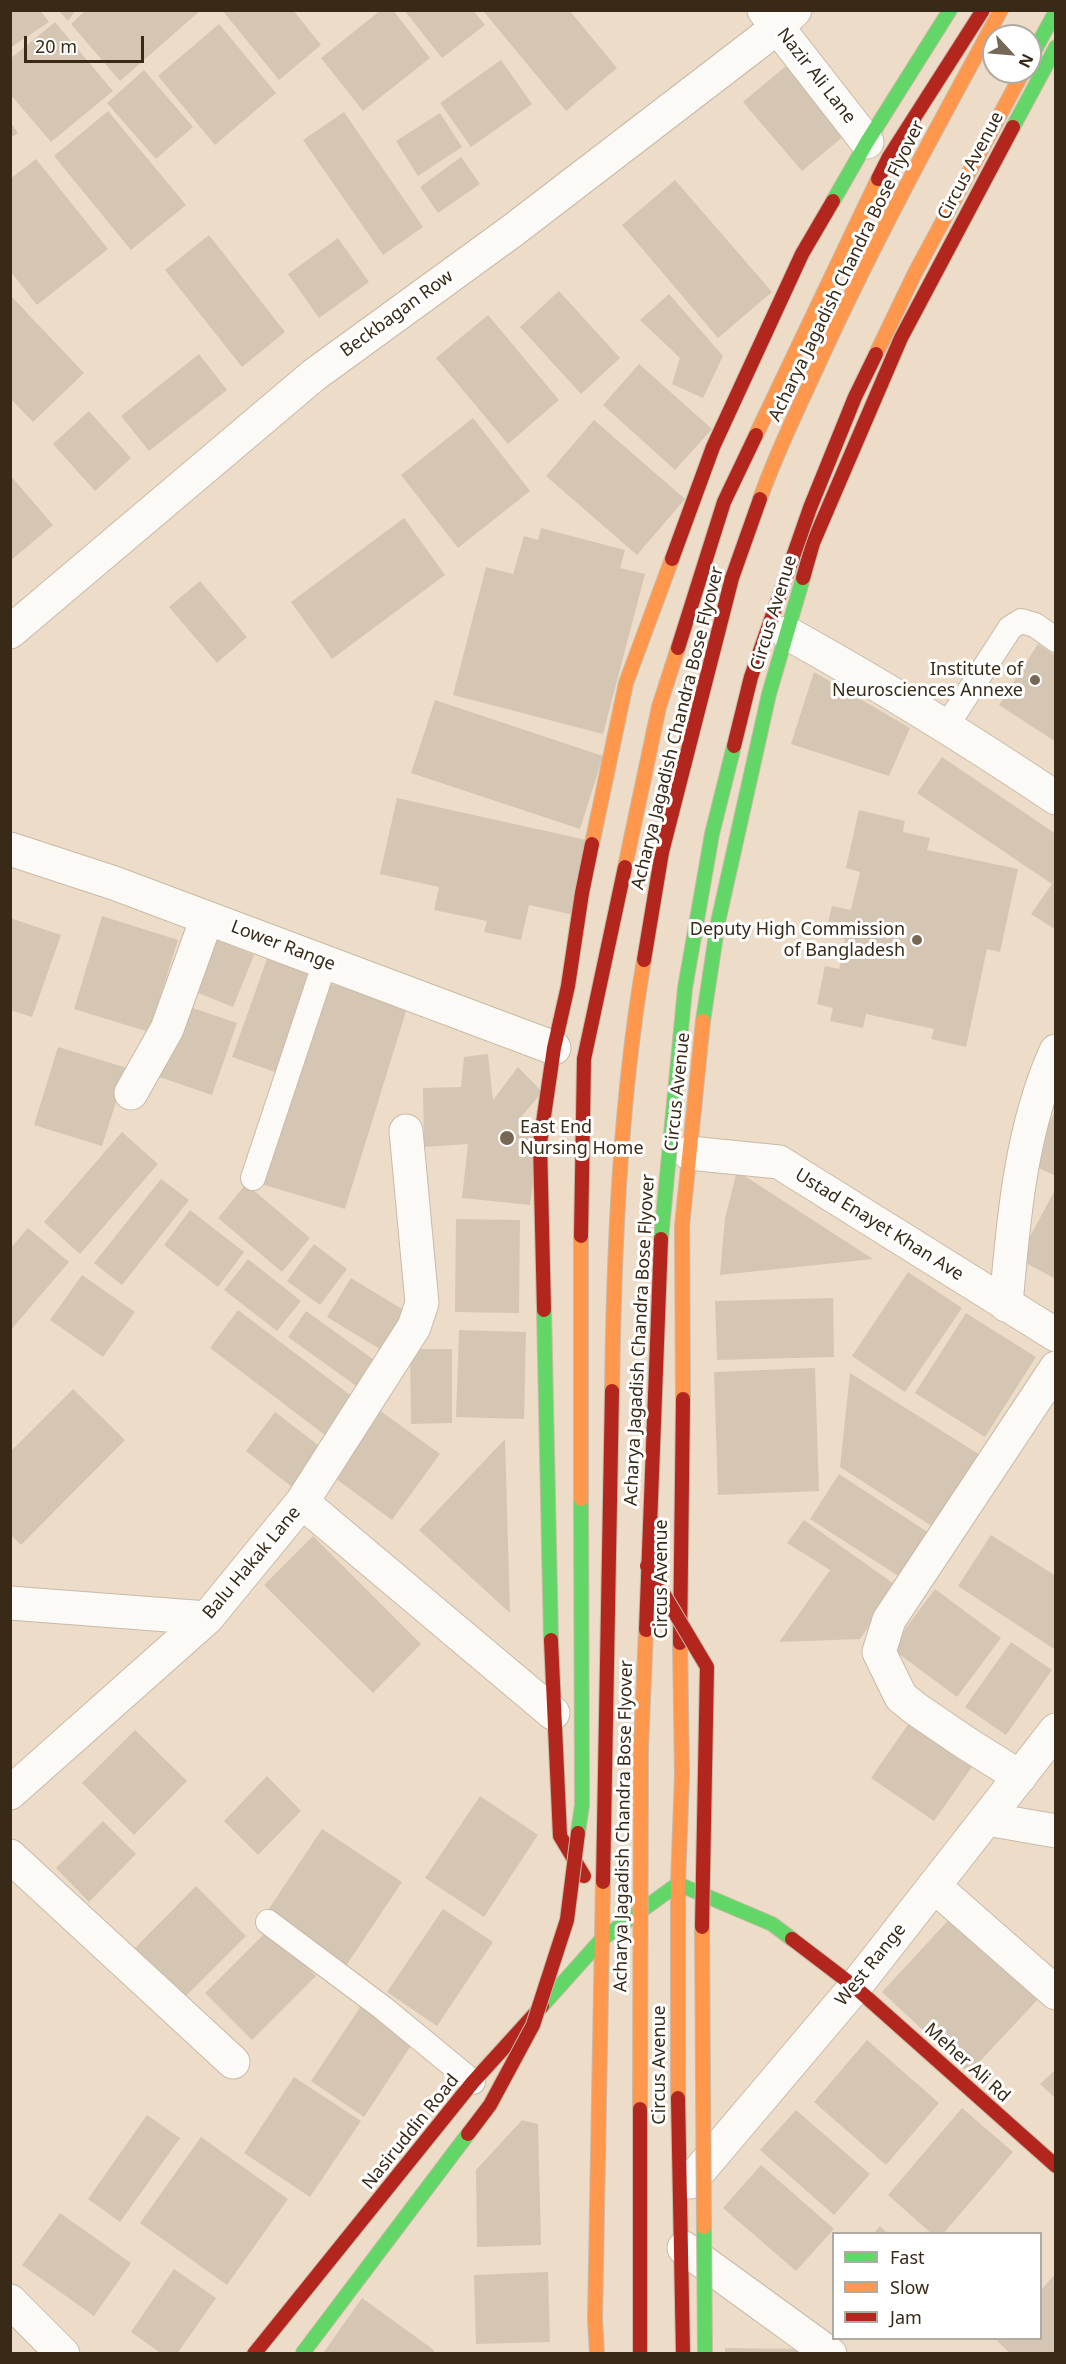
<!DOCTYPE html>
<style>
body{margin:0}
#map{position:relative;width:1066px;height:2364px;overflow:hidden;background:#eddcc7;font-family:"Noto Sans",sans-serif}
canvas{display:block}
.frame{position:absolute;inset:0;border:12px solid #382a17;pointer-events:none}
.legend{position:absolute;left:832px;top:2232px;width:210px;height:108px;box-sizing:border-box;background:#fff;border:2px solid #afaaa2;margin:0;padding:8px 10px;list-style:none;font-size:18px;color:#382a17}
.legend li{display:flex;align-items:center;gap:12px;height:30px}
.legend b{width:30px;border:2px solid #afaaa2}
.north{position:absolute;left:982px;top:24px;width:60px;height:60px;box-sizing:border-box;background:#fff;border:2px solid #afaaa2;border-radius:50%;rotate:116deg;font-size:16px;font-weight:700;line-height:24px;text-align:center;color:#382a17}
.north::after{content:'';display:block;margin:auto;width:21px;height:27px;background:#776855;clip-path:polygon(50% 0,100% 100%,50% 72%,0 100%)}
.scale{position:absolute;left:24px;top:36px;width:120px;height:27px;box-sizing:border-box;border:3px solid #382a17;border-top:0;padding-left:8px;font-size:18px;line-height:21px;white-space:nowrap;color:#382a17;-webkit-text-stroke:4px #fff;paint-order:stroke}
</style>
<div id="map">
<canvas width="1066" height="2364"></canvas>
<div class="frame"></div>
<ul class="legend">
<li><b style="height:8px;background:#63d668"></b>Fast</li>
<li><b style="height:8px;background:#ff974d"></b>Slow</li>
<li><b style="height:8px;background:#b3261e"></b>Jam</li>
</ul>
<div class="north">N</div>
<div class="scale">20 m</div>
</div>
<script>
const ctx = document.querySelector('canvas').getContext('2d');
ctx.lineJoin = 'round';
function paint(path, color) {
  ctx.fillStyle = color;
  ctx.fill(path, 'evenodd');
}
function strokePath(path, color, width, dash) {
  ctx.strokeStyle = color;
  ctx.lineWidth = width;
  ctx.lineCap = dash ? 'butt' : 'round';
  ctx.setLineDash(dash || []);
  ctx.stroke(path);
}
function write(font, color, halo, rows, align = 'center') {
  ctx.font = font + ' "Noto Sans",sans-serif';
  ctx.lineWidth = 6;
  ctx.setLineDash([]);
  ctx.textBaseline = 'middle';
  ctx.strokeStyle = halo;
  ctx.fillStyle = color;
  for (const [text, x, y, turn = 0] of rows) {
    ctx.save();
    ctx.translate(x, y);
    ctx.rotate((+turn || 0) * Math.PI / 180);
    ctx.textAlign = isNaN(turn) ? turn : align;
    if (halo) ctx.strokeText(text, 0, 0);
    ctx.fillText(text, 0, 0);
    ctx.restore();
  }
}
const building = new Path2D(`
 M10,10h30l9,12 -39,26z
 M58,10h18l-8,11z
 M86,10h115l-81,71 -49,-57z
 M222,10h71l28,35 -42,35z
 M381,10h12l37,48 -67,53 -42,-53z
 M404,10h69l12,15 -43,33z
 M486,10h83l48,58 -51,43 -82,-99z
 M55,22l58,69 -62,51 -41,-48v-35z
 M219,24l57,69 -61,52 -57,-69z
 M501,60l31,44 -61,43 -31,-44z
 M786,66l59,69 -43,36 -59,-69z
 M144,70l49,57 -37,32 -49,-56z
 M108,111l78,94 -55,45 -77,-94z
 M344,112l79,115 -40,28 -80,-115z
 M440,113l22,34 -44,29 -22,-35z
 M10,122l8,11 -8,5z
 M461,157l19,27 -42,29 -18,-26z
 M36,159l72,90 -71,56 -27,-34v-92z
 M675,180l97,112 -54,46 -96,-113z
 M209,235l76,97 -43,35 -77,-97z
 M338,238l31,44 -50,36 -31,-44z
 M559,291l61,67 -39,36 -61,-67z
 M669,294l54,62 -20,42 -31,-14 8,-26 -40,-38z
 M10,295l74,78 -51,49 -23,-24z
 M488,315l71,85 -51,44 -72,-86z
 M199,354l28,36 -78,61 -28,-35z
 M639,364l73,65 -37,41 -72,-65z
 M89,411l42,47 -36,33 -42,-47z
 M473,418l57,73 -72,57 -57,-73z
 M594,420l91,79 -48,56 -91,-79z
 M10,475l43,50 -43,36z
 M404,518l41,57 -113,84 -41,-57z
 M541,528l84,22 -5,18 25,6 -42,160 -150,-39 33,-128 27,7 11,-38 14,4z
 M200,581l47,56 -30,26 -48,-56z
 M1038,644l18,12v86l-57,-37z
 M814,672l96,56 -21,48 -98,-32z
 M435,700l168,56 -23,73 -169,-56z
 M942,757l114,77v96l-25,-16 21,-30 -135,-91z
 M397,798l194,43 -17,74 -45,-10 -8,35 -37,-8 3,-11 -53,-11 5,-23 -59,-13z
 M859,810l46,11 -2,11 27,6 -3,12 91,19 -18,83 -13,-3 -21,98 -35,-8 3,-10 -68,-15 -3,14 -33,-7 3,-13 -16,-4 8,-38 14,3 6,-30 -20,-4 7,-29 19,4 9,-38 -14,-4z
 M102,916l76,24 -29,92 -75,-23z
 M10,918l51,17 -29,82 -22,-7z
 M212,938l42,17 -21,52 -42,-17z
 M267,959l46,16 -35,98 -46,-16z
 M325,982l82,26 -62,201 -84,-25z
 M184,1005l53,18 -25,72 -53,-18z
 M58,1047l69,21 -25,78 -68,-21z
 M488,1054l5,46 25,-33 24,25 -20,24 19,11 -11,78 -68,-7 6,-54 -44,3 -1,-59 38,-1 3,-30z
 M1056,1109v67l-26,-12z
 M122,1132l36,32 -78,90 -36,-32z
 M737,1171l136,88 -153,16 5,-57z
 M161,1179l28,21 -67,85 -28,-22z
 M246,1184l64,54 -28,34 -64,-54z
 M1056,1188v91l-38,-20z
 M190,1210l54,42 -26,35 -54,-42z
 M456,1219l64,1 -1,93 -64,-1z
 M28,1228l41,34 -59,69v-82z
 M314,1244l33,25 -27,36 -33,-24z
 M248,1259l53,42 -24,30 -53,-41z
 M908,1272l54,36 -57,84 -53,-36z
 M82,1275l53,37 -32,45 -53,-37z
 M351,1278l61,37 -24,39 -61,-37z
 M833,1298l1,59 -117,3 -2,-59z
 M238,1310l115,87 -28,38 -115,-87z
 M306,1311l71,51 -18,26 -71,-51z
 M966,1313l70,44 -51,80 -70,-44z
 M459,1330l67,2 -2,87 -68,-2z
 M410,1349h42v74l-41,1z
 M815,1368l4,123 -101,4 -4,-123z
 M850,1373l135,85 -44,74 -101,-65z
 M73,1389l52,51 -104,105 -11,-11v-82z
 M375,1407l65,47 -48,66 -64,-47z
 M275,1412l47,36 -30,39 -46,-36z
 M505,1439l5,174 -91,-83z
 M839,1474l90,59 -29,44 -90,-58z
 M804,1520l93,66 -37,53 -81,3 51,-72 -43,-27z
 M991,1535l65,41 -2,73 -96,-63z
 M313,1536l108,108 -48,49 -109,-108z
 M935,1589l66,49 -44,59 -66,-49z
 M1011,1642l41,28 -46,65 -41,-28z
 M911,1720l63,44 -40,57 -63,-43z
 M135,1730l52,51 -53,54 -52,-52z
 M267,1776l34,35 -43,44 -34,-34z
 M480,1796l58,39 -54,82 -59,-39z
 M103,1821l33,33 -47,48 -33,-34z
 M322,1829l80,53 -58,87 -80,-53z
 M196,1886l50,50 -65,65 -50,-49z
 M443,1909l50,33 -56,84 -50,-34z
 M954,1914l87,82 -72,77 -87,-81z
 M269,1929l47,47 -64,64 -47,-47z
 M363,2003l53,35 -52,79 -53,-36z
 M867,2040l72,63 -53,62 -72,-63z
 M1056,2069v30l-16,-15z
 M294,2077l67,44 -51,76 -66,-44z
 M962,2108l51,44 -70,82h-11l-44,-39z
 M796,2110l74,64 -36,41 -74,-65z
 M147,2115l33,23 -60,84 -32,-23z
 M522,2120l16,4 3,121 -64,2 -1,-77z
 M201,2137l87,62 -61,86 -87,-62z
 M761,2165l73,64 -38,42 -73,-63z
 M60,2213l71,50 -37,53 -72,-51z
 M880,2226l8,8h-15z
 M174,2269l42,29 -39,56h-15l-31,-22z
 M548,2272l2,70 -74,2 -2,-69z
 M1056,2273v81h-45l-14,-13 2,-3h41v-47z
 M362,2298l72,52 -2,4 -108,-2z
 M725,2348l79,1v5h-79z`);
const lane = new Path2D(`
 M946,727l64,-99 11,-7 14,4 21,15
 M253,1178l72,-216
 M268,1922l115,86 90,74`);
const street = new Path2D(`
 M764,10l103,132
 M10,632l304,-257 198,-144 266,-204 17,-17
 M787,633c92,51 181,106 269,165
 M10,849l104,34 440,165
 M131,1093l36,-64 40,-111
 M689,1153l90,9 277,173
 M1006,1305c7,-84 15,-177 50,-254
 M302,1502l112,-175 8,-24 -16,-172
 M10,1603l197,15
 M1020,1777l-54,-34 -50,-34 -15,-12 -22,-45 10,-32 167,-252
 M10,1793l197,-175 95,-116 251,211
 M987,1819l69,12
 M10,1856l223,206
 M934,1886l122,107
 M690,2182l165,-195 201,-257
 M684,2248l146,106
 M10,2301l53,53`);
const fast = new Path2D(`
 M1030,59l26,-48
 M1013,127l43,-80
 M833,201l34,-59 83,-132
 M703,1021l15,-99 51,-228 34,-116
 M544,1310l7,330
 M542,2006l60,-67 76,-55 94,40 20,15`);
const slow = new Path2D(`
 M760,499c16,-46 38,-90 58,-134 55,-121 119,-238 183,-355
 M592,844l34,-161 46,-124
 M612,1391c2,-144 8,-290 32,-431
 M683,1399l-1,-173 21,-205
 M678,2098v-214l4,-109 -2,-132
 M597,2354l-2,-35 8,-437`);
const jam = new Path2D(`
 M672,559l41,-112 89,-193 31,-53
 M803,578l10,-35 88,-205 112,-211
 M644,960l18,-108 70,-274 28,-79
 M544,1310l-4,-167 14,-95 14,-62 14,-93 10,-49
 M551,1640l9,196 24,40
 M680,1643l3,-244
 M603,1882l9,-491
 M792,1939l63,48 201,179
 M678,2098l5,256
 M254,2354l219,-272 69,-76`);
const fastBridge = new Path2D(`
 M661,1239l24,-251 27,-154 22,-88
 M578,1833l4,-28 -1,-306
 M704,2227l1,127
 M302,2354l166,-220`);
const slowBridge = new Path2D(`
 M876,354l39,-81 108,-201
 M756,435l122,-256
 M625,867l34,-160 19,-59
 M581,1499v-263
 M702,1927l2,300
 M640,2109l1,-362 5,-117`);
const jamBridge = new Path2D(`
 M878,179l11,-22 94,-147
 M678,648l46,-146 32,-67
 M734,746l17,-69 59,-169 45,-111 21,-43
 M581,1236l3,-177 41,-192
 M647,1566l60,101 -5,260
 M646,1630l15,-391
 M468,2134l22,-29 43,-80 34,-105 11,-87
 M640,2354v-245`);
const markers = [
 [1035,680,6,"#776855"],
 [917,940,6,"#776855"],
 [507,1138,8,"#776855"]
];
const streetNames = [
 ["Nazir Ali Lane",816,76,52],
 ["Circus Avenue",971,166,-62],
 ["Acharya Jagadish Chandra Bose Flyover",847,271,-64],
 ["Beckbagan Row",397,314,-36],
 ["Circus Avenue",774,613,-73],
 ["Acharya Jagadish Chandra Bose Flyover",678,728,-76],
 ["Lower Range",283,946,21],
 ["Circus Avenue",678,1092,-84],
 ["Ustad Enayet Khan Ave",879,1225,32],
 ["Acharya Jagadish Chandra Bose Flyover",640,1340,-87],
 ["Balu Hakak Lane",252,1563,-50],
 ["Circus Avenue",662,1579,-90],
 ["Acharya Jagadish Chandra Bose Flyover",624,1826,-89],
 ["West Range",871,1965,-51],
 ["Meher Ali Rd",967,2063,42],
 ["Circus Avenue",660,2065,-90],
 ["Nasiruddin Road",411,2132,-51]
];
const poiNames = [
 ["Institute of",1023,670],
 ["Neurosciences Annexe",1023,691],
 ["Deputy High Commission",905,930],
 ["of Bangladesh",905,951],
 ["East End",520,1128,"left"],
 ["Nursing Home",520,1149,"left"]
];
paint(building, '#d5c6b3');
strokePath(lane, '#c8baa7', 26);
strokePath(street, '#c8baa7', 35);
strokePath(fast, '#c8baa7', 16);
strokePath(slow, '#c8baa7', 16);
strokePath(jam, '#c8baa7', 16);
strokePath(lane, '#fcfaf7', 24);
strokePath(street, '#fcfaf7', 33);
strokePath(fast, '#63d668', 14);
strokePath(slow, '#ff974d', 14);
strokePath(jam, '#b3261e', 14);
strokePath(fastBridge, '#c8baa7', 16, []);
strokePath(slowBridge, '#c8baa7', 16, []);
strokePath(jamBridge, '#c8baa7', 16, []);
strokePath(fastBridge, '#63d668', 14);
strokePath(slowBridge, '#ff974d', 14);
strokePath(jamBridge, '#b3261e', 14);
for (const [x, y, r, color] of markers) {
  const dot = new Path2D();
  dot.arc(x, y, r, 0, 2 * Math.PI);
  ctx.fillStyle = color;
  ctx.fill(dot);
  strokePath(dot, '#fff', 2);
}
write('18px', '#382a17', '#fff', streetNames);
write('18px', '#382a17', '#fff', poiNames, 'right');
</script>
